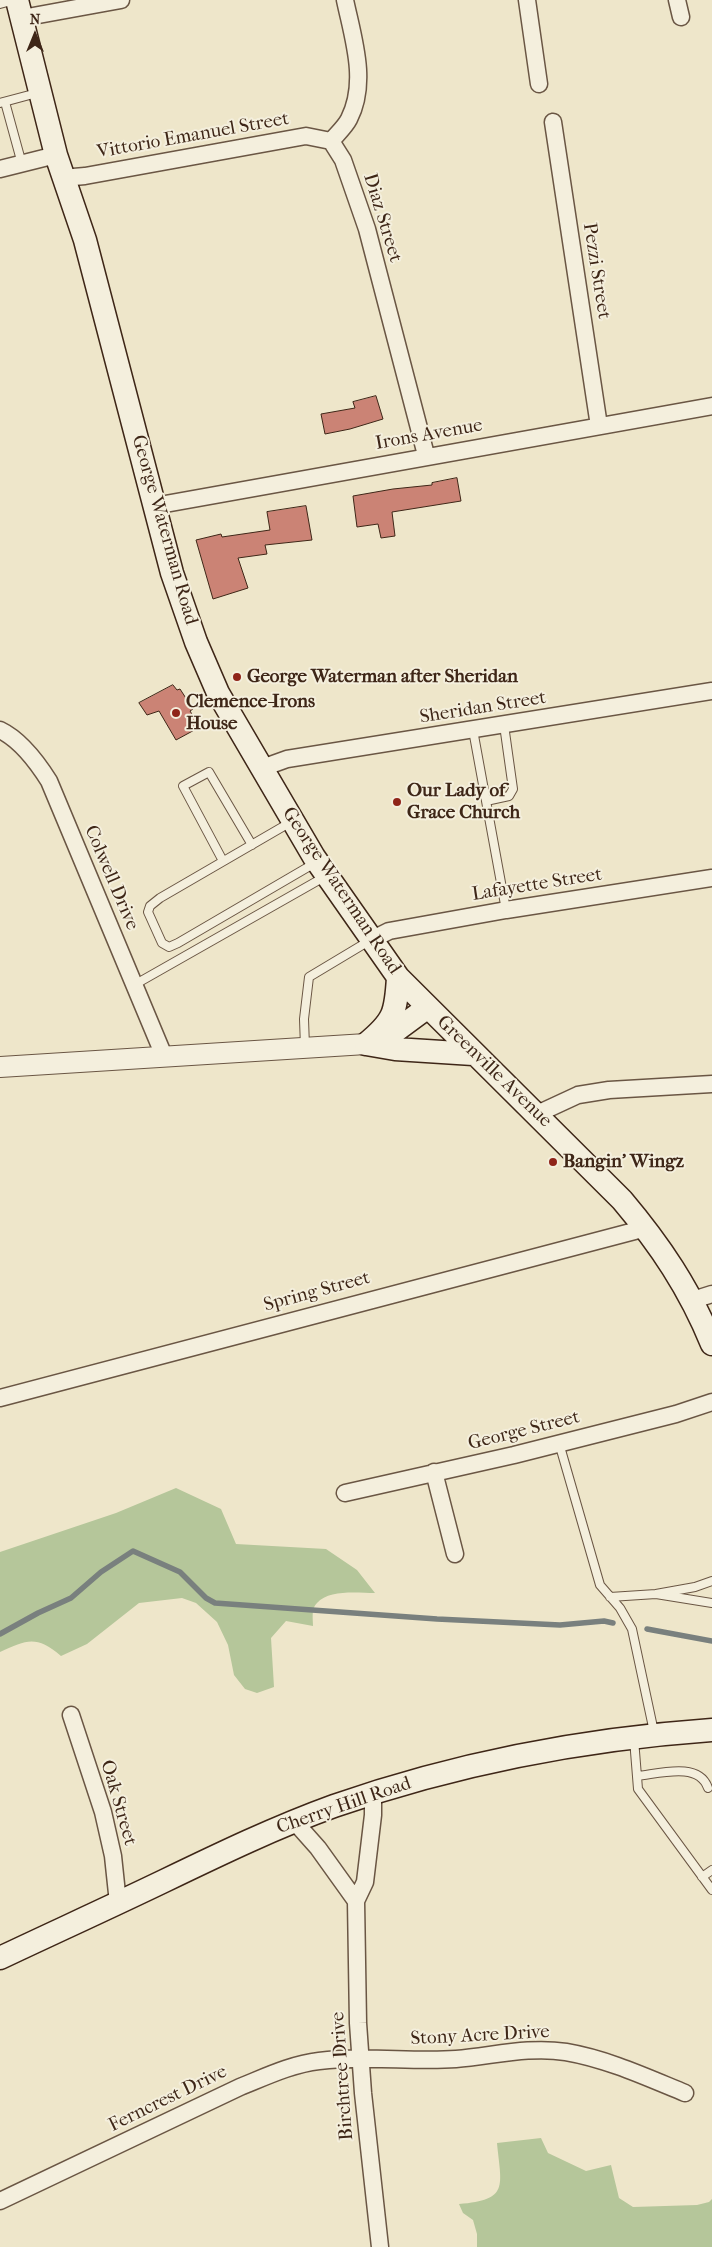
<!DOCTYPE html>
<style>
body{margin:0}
#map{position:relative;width:712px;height:2247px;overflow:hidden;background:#eee6ca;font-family:"IM FELL French Canon",serif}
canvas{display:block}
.north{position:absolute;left:10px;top:10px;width:50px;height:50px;-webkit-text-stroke:4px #f4efdd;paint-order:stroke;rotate:0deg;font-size:14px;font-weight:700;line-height:20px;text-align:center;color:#3e2617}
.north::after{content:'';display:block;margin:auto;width:18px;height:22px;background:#3e2617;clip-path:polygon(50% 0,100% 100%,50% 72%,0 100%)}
</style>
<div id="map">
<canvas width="712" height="2247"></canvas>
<div class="north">N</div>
</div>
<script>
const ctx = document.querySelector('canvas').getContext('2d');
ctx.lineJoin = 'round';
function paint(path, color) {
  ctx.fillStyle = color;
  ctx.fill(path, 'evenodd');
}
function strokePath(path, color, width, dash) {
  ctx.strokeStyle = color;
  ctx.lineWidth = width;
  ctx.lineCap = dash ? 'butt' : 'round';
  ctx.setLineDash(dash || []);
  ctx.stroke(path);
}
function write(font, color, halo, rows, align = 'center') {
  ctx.font = font + ' "IM FELL French Canon",serif';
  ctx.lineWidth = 4;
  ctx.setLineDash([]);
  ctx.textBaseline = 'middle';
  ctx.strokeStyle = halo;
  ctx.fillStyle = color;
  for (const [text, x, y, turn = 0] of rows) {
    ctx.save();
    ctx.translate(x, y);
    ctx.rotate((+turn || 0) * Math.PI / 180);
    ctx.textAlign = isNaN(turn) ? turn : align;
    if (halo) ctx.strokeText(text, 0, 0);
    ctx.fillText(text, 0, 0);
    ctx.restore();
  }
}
const green = new Path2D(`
 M176,1488l45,21 15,35 90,5 31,21 18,23c-17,0 -46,-4 -58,10 -6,5 -4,16 -4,23l-27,-5 -15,17 3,49 -17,6 -12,-4 -11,-14 -6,-30 -11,-23 -21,-19 -14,-5 -43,5 -52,41 -26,12c-25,-21 -34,-16 -61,-4v-100l116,-39z
 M541,2138l7,15 38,18 25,-6 8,33 14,9 64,-2 12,-3 3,-3v48h-235v-13l-4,-14 -10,-7 -4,-9c51,-4 42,-18 38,-61z`);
const stream = new Path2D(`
 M647,1629l65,12
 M0,1634l38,-21 33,-15 30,-26 32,-21 47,21 26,26 9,5 222,16 123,6 44,-4 9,2`);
const building = new Path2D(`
 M376,396l7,23 -33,10 -25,5 -4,-20 34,-6 -2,-6z
 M457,478l4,23 -69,11 3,24 -14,2 -3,-14 -21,3 -4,-31 40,-7 39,-4v-2z
 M306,506l6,34 -47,5 2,9 -29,4 10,30 -35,11 -17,-59 25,-6 1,3 48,-7 -3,-18z
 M173,685l4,5 3,-1 13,20 -3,2 10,16 -24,13 -17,-29 -12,4 -8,-12z`);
const service = new Path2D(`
 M0,4l15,-4
 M5,102l17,62
 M0,103l37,-10
 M473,730l33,180
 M486,801l23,-5 4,-7 -9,-64
 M291,822l-131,76 -10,8 -2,6 14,31 7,4 9,-4 137,-80
 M223,861l-40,-75 26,-14 43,73
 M134,985l192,-109
 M305,1047l-1,-28 5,-42 60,-36
 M559,1443l41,142 20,23 12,21 22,103
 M712,1581l-17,6 -39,7 56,9
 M610,1597l46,-3
 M634,1739l4,50 74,101
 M637,1776c21,-2 62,-15 71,12
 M702,1877l10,-7`);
const minor = new Path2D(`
 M527,0l12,84
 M677,0l4,17
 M22,18l99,-18
 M553,122l46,304
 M331,141l12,19 24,69 59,226
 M331,141c6,-7 14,-14 18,-22 19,-37 4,-81 -4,-119
 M0,169l56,-14
 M62,178l23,-2 221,-40 25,5
 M154,506l558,-100
 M0,730c21,10 37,32 49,51l115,275
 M262,768l25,-9 425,-68
 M371,940l18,-9 117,-21 206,-32
 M537,1114l41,-19 31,-5 103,-6
 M693,1300l19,-6
 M0,1398l646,-170
 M434,1472l21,82
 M345,1493l169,-38 162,-41 36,-12
 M71,1715l32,97 10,44 5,47
 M373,1793v22l-8,67 -9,19 2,122 5,70 17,154
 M294,1821l24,27 38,53
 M0,2201l240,-114c25,-10 52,-23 79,-26 46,-6 91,1 137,-2 37,-3 73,-13 110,-7 41,7 80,25 119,41`);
const tertiary = new Path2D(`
 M0,1067l366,-23 15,-5`);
const secondary = new Path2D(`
 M17,0l39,155 29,85 87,333 24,69 22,51 96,164 84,120 224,223c38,45 67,88 90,144
 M390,1035l38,-28
 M366,1044l29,5 78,5
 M366,1044c28,-23 30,-31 32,-67
 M0,1958c55,-26 110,-51 164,-77 56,-27 112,-54 170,-75 121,-42 250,-67 378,-76`);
const markers = [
 [237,677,5,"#8f2418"],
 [176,713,5,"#8f2418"],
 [397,802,5,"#8f2418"],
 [553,1162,5,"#8f2418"]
];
const streetNames = [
 ["Vittorio Emanuel Street",193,136,-10],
 ["Diaz Street",382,218,73],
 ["Pezzi Street",596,271,81],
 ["Irons Avenue",429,435,-10],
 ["George Waterman Road",164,530,74],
 ["Sheridan Street",483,708,-9],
 ["Colwell Drive",111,878,67],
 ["Lafayette Street",537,885,-9],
 ["George Waterman Road",341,891,56],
 ["Greenville Avenue",494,1072,44],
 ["Spring Street",317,1292,-15],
 ["George Street",524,1431,-14],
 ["Oak Street",118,1803,74],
 ["Cherry Hill Road",344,1806,-19],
 ["Stony Acre Drive",480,2036,-3],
 ["Birchtree Drive",343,2076,-94],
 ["Ferncrest Drive",168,2099,-26]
];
const poiNames = [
 ["George Waterman after Sheridan",247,677],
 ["Clemence-Irons",186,702],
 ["House",186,724],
 ["Our Lady of",407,791],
 ["Grace Church",407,813],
 ["Bangin' Wingz",563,1162]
];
paint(green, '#b5c69a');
strokePath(stream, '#79807e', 5.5);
paint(building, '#cb8375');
strokePath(building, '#3e2617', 1);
strokePath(service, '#6a5644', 10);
strokePath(minor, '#6a5644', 19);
strokePath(tertiary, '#6a5644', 22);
strokePath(secondary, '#3e2617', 25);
strokePath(service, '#f4efdd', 8);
strokePath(minor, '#f4efdd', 16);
strokePath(tertiary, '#f4efdd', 20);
strokePath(secondary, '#f4efdd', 22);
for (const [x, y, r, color] of markers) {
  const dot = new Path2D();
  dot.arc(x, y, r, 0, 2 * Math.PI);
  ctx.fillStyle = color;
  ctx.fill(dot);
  strokePath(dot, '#f4efdd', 2);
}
write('19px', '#3e2617', '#f4efdd', streetNames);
write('bold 19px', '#3e2617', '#f4efdd', poiNames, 'left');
</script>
